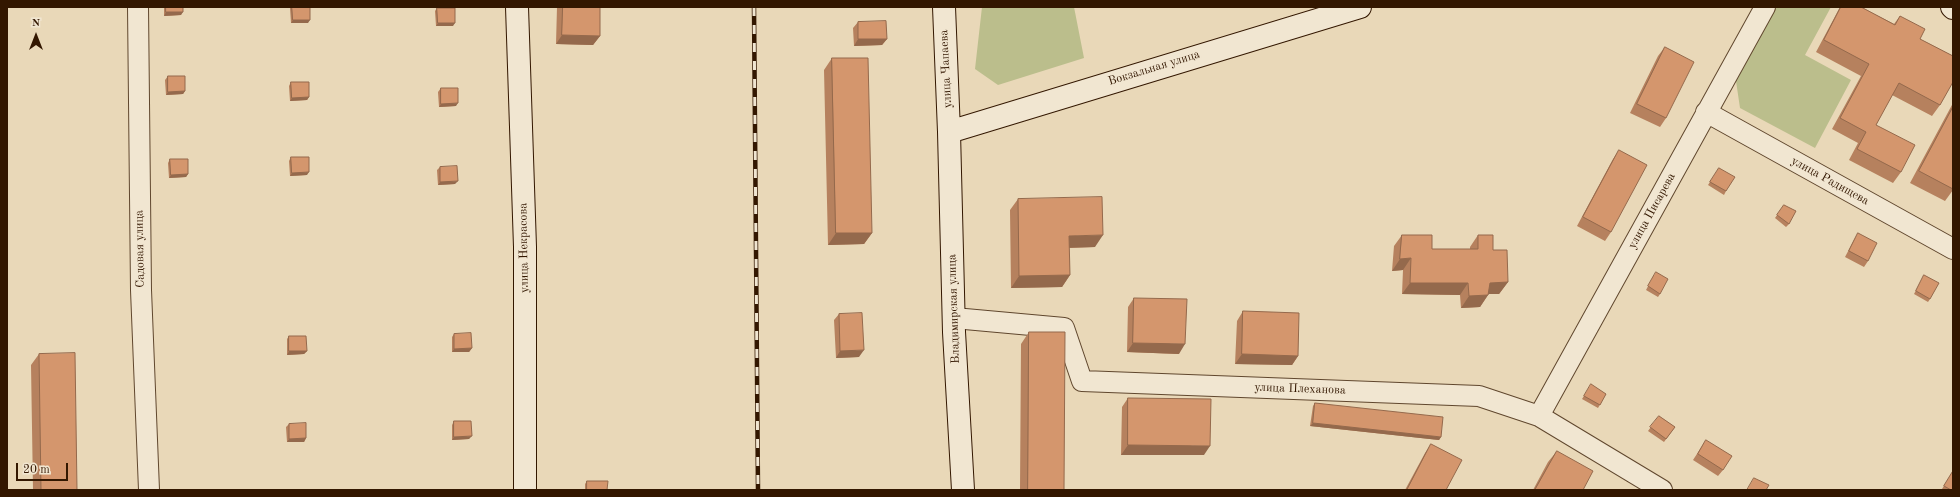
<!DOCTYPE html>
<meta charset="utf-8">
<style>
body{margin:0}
#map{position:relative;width:1960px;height:497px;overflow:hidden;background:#e9d8b8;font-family:"Old Standard TT",serif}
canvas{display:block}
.frame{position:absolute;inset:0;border:8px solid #331700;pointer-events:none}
.north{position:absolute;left:16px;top:16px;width:40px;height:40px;-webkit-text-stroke:3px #f1e6d1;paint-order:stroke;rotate:0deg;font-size:11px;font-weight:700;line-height:16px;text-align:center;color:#331700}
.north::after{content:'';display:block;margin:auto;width:14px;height:18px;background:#331700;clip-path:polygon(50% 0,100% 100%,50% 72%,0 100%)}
.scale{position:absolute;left:16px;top:463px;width:52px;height:18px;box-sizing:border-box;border:2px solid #331700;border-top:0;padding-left:5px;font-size:12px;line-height:14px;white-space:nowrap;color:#331700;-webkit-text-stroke:3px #f1e6d1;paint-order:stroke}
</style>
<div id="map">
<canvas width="1960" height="497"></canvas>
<div class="frame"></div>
<div class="north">N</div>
<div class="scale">20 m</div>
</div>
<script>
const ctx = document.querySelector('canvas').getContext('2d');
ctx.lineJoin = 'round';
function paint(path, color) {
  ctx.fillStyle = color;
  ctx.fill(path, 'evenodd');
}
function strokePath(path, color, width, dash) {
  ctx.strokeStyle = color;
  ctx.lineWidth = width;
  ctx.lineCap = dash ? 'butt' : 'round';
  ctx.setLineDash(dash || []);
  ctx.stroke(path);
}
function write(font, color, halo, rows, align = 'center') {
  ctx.font = font + ' "Old Standard TT",serif';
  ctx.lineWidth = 3;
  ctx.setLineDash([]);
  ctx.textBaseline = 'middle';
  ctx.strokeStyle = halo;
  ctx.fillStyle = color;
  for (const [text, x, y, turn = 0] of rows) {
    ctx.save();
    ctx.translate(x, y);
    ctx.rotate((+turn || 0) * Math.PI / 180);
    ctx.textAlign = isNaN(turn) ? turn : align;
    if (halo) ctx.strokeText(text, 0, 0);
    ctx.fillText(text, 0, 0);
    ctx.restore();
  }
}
const green = new Path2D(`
 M982,7h92l10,51 -86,27 -23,-16z
 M1776,7h55l-26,48 46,25 -36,68 -75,-40 -4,-27z`);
const street = new Path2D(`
 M138,7l3,283 8,200
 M1706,112l247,137
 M954,318l110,10 18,53 397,15 60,20 123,74
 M1539,416l226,-409`);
const secondary = new Path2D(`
 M517,7l8,240v243
 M944,7l5,125 5,200 9,158
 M1952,7l1,1
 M949,132l411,-125`);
const rail = new Path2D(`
 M754,7l4,483`);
const wall = new Path2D(`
 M164,7h19l-2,8 -17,1z
 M291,7h19l-2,16h-17l-1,-15z
 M557,7h43v29l-7,9 -37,-1z
 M1840,7h21l33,17 6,-8 20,23 33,17v27h-1l-12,22 -8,11 -40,-21 -16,30 25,47 -8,11 -44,-23 9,-17 -26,-14 29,-53 -45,-24z
 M437,8l16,18h-17l-1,-15z
 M858,22l29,17 -5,6 -28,1 -1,-18z
 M1665,47l1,71 -6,9 -30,-14 28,-57z
 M832,58l40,175 -8,11 -36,1 -4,-175z
 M168,76l17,15 -2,3 -17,1 -1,-15z
 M291,82l18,15 -2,3 -17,1 -1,-15z
 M441,88l15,18 -17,1 -1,-15z
 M1953,103v87l-8,11 -35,-18z
 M1619,150l-8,82 -6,9 -28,-15 36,-67z
 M291,157l16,18 -17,1 -1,-15z
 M170,159l18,15 -2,3 -17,1 -1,-15z
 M440,167l15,17 -17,1 -1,-15z
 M1719,168l7,23 -2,4 -16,-10z
 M1018,199l77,48 -26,1 1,27 -8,12 -51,1 -1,-78z
 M1784,205l5,19 -3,3 -11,-9z
 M1858,233l10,28 -4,6 -19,-10 9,-17z
 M1402,235l30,14h38v-2l8,-12 15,15 15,32 -9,12h-10l-1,1 -8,12 -19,1 -1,-13 -58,-1 1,-24 -11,1 2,-25z
 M1654,275l6,19 -2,3 -12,-7z
 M1924,275l6,24 -2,3 -14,-8z
 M1134,298l45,56 -52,-2 1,-45z
 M1243,311l55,45 -6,9 -57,-1 2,-43z
 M839,314l20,43 -23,1 -2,-38z
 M1029,332l35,158h-44l1,-146z
 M454,334l18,14 -3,4h-17v-15z
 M289,336l18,15 -3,3 -17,1v-16z
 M39,354l38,136h-44l-2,-125z
 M1589,388l17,6 -8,14 -16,-9z
 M1128,398l76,57h-83l1,-48z
 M1315,403l126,34 -2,3 -129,-14 3,-20z
 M1659,416l16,11 -11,15 -16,-11z
 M454,421l15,18 -17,1v-15z
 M289,424l17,14 -2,4h-17l-1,-15z
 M1706,440l17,30 -5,6 -25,-16z
 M1431,444l15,46h-41l20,-37z
 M1557,451l26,39h-50l15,-28z
 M1953,471v19h-10l-1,-1z
 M587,481l20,9h-22v-6z`);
const shadedWall = new Path2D(`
 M166,12h17l-2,3 -17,1z
 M293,20h17l-2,3h-17z
 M438,23h17l-2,3h-17z
 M562,35l38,1 -7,9 -37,-1z
 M858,39h29l-5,6 -28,1z
 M185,91l-2,3 -17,1 2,-3z
 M309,97l-2,3 -17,1 2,-3z
 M458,103l-2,3 -17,1 2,-3z
 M309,172l-2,3 -17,1 2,-3z
 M188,174l-2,3 -17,1 2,-3z
 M458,181l-3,3 -17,1 2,-3z
 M836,233h36l-8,11 -36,1z
 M1103,235l-8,12 -34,1 8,-12z
 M1411,258l-8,12 -11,1 8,-12z
 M1070,275l-8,12 -51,1 8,-12z
 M1508,282l-9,12h-17l8,-11z
 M1410,283h58l-8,12 -58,-1z
 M1488,295l-8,12 -19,1 8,-12z
 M1133,343l52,1 -6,10 -52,-2z
 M472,348l-3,4h-17l2,-3z
 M864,350l-5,7 -23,1 4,-7z
 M289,351h18l-3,3 -17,1z
 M1242,354l56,2 -6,9 -57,-1z
 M1313,423l128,14 -2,3 -129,-14z
 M472,436l-3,3 -17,1 2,-3z
 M306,438l-2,4h-17l2,-3z
 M1128,445l82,1 -6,9h-83z`);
const building = new Path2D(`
 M166,7h17v5h-17z
 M292,7h18v13h-17z
 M563,7h37v29l-38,-1z
 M1841,7h20l34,18 5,-9 25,13 -5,10 33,17v26l-13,23 -41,-22 -23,42 39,20 -14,27 -44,-23 9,-17 -26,-14 29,-54 -45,-24z
 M437,8h18v15h-17z
 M886,21l1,18h-29v-17z
 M1665,47l29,15 -28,56 -29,-14z
 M832,58h36l4,175h-36z
 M168,76h17v15l-17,1z
 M291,82h18v15l-17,1z
 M441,88h17v15l-17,1z
 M1953,107v82l-34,-18z
 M1619,150l28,15 -36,67 -28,-15z
 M291,157h18v15l-17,1z
 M170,159h18v15l-17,1z
 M457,166l1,15 -18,1v-15z
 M1719,168l16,9 -9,14 -16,-9z
 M1102,197l1,38 -34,1 1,39 -51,1 -1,-77z
 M1784,205l12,6 -7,13 -12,-9z
 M1858,233l19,10 -9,18 -19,-10z
 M1402,235h30v14h46v-14h15v15h14l1,32 -18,1 -2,12 -19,1 -1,-13h-58l1,-25 -11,1z
 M1656,272l12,7 -8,15 -12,-8z
 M1924,275l15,8 -9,16 -14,-8z
 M1134,298l53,1 -2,45 -52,-1z
 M1243,311l56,2 -1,43 -56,-2z
 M862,313l2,37 -24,1 -1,-37z
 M1029,332h36l-1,158h-36z
 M471,333l1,15 -18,1v-15z
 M289,336h17l1,15h-18z
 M75,353l2,137h-36l-2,-136z
 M1591,384l15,10 -6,11 -16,-9z
 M1128,398l83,1 -1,47 -82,-1z
 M1315,403l128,14 -2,20 -128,-14z
 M1659,416l16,11 -9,12 -16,-12z
 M454,421h17l1,15 -18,1z
 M306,423v15l-17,1v-15z
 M1706,440l26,16 -9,14 -25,-16z
 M1431,444l31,16 -16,30h-39z
 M1557,451l36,20 -10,19h-48z
 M1953,471v19h-2l-7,-4z
 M1754,478l15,7 -3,5h-19z
 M587,481h21l-1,9h-20z`);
const streetNames = [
 ["Вокзальная улица",1154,68,-17],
 ["улица Чапаева",946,69,-93],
 ["улица Радищева",1830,181,29],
 ["улица Писарева",1652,211,-61],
 ["улица Некрасова",524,248,-91],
 ["Садовая улица",140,249,-91],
 ["Владимирская улица",954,309,-92],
 ["улица Плеханова",1300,389,2]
];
paint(green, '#bbbe8c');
strokePath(street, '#60472e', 22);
strokePath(secondary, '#331700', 24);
strokePath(street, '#f1e6d1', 20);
strokePath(secondary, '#f1e6d1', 22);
strokePath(rail, '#331700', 4.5);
strokePath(rail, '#f1e6d1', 3, [9]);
paint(wall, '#b6815e');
paint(shadedWall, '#94694c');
paint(building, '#d4966d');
strokePath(building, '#94694c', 1);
write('12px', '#331700', '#f1e6d1', streetNames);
</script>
